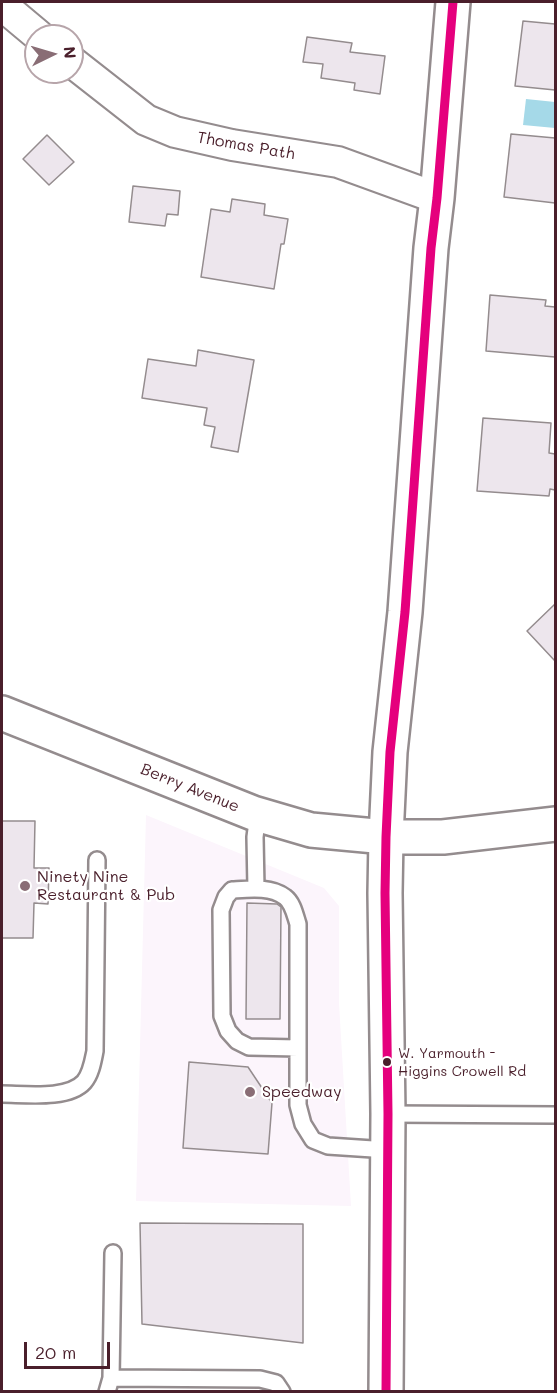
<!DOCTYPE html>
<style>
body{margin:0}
#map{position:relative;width:557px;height:1393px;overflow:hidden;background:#fff;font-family:Mali,sans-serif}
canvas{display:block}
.frame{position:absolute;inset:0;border:3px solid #4a1f2b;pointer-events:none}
.north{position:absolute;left:24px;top:24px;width:60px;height:60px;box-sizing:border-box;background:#fff;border:2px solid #b7a5aa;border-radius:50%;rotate:85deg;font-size:16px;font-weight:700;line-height:24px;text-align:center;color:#4a1f2b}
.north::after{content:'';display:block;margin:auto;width:21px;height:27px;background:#896d75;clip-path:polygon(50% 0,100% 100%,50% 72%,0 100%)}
.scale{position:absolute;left:24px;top:1342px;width:86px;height:27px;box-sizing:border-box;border:3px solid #4a1f2b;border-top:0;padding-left:8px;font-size:18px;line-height:21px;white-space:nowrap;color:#4a1f2b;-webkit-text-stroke:4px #fff;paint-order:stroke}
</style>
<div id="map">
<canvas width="557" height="1393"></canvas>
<div class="frame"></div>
<div class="north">N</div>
<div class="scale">20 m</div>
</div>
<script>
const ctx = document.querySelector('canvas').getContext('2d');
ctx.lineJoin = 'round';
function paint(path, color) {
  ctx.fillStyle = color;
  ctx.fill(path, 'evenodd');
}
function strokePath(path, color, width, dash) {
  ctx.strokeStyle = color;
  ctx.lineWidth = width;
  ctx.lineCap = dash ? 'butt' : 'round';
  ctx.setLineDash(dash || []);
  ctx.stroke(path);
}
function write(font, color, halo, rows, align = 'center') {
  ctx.font = font + ' Mali,sans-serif';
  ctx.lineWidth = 4.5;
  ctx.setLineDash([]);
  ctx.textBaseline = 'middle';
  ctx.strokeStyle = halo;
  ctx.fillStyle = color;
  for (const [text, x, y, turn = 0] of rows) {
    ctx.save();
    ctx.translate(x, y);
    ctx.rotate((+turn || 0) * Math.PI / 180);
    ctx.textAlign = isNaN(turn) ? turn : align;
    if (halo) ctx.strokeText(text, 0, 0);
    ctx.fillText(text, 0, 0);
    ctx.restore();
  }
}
const built = new Path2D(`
 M146,815l178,73 15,18v97l12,203 -215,-5z`);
const water = new Path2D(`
 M526,99l29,3v26l-32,-3z`);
const building = new Path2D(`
 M523,21l32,3v66l-40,-4z
 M307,37l45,6 -2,9 35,4 -5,38 -26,-4 1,-7 -34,-5 2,-14 -20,-2z
 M511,134l44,4v65l-51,-6z
 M47,135l27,27 -25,23 -26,-26z
 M133,186l47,5 -2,24 -11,-1 -2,12 -36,-4z
 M232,199l33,5 -1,11 24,4 -4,25h-3l-7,45 -73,-12 10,-68 19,3z
 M490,295l56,5 -1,6 10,1v50l-69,-6z
 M198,350l56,10 -16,92 -27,-5 4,-20 -11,-2 3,-17 -65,-10 6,-39 48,7z
 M483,418l68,5 -2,30 6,1v36l-5,-1 -1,7 -72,-5z
 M555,604v57l-28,-30z
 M2,821h33l-1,47h15l-1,36 -14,-1 -1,35h-31z
 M247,903l30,1 4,3 -1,112h-34z
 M189,1062l59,5 24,36 -4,51 -85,-6z
 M140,1223l163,1v119l-161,-19z`);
const service = new Path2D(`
 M256,889l-1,-52 3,-23
 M298,1048l-49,-1 -12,-6 -9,-10 -6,-15 -1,-106 5,-13 6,-7c16,-1 39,-4 53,7 8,6 10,18 13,27v181l5,19 10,16 15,6 60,4
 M2,1094c22,0 66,6 82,-12 7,-8 9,-21 11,-31l2,-191
 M388,1114l168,1
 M111,1378l149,1 16,4 6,9
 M107,1392l4,-14 2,-125`);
const minor = new Path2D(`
 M2,5l37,31
 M72,62l74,58 29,12 57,13 106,17 99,36`);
const tertiary = new Path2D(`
 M2,713l251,100 58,17 75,7`);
const secondary = new Path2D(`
 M386,837h57l113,-13`);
const primary = new Path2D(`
 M386,1392l2,-278 -3,-221 1,-56 4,-85 15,-140 26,-364 6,-50 16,-196`);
const bus1 = new Path2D(`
 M386,1392l2,-278 -3,-221 1,-56 4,-85 15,-140 26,-364 6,-50 16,-196`);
const markers = [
 [25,886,6,"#896d75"],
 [387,1062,5,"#4a1f2b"],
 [250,1092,6,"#896d75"]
];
const busNames = [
 ["W. Yarmouth -",398,1054],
 ["Higgins Crowell Rd",398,1072]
];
const streetNames = [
 ["Thomas Path",246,146,10],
 ["Berry Avenue",190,788,22]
];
const poiNames = [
 ["Ninety Nine",37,877],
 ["Restaurant & Pub",37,895],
 ["Speedway",262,1092]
];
paint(built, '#fcf5fc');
paint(water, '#a5d9e8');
paint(building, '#ede6ed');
strokePath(building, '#948c8e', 1.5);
strokePath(service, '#948c8e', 20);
strokePath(minor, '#948c8e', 34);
strokePath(tertiary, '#948c8e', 38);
strokePath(secondary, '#948c8e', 38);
strokePath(primary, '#948c8e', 38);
strokePath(service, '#fff', 15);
strokePath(minor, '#fff', 30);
strokePath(tertiary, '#fff', 33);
strokePath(secondary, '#fff', 33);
strokePath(primary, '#fff', 33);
strokePath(bus1, '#e5007d', 9);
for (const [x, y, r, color] of markers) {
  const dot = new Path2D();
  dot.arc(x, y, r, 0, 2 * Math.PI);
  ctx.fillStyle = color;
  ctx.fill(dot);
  strokePath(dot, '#fff', 2);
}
write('14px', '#4a1f2b', '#fff', busNames, 'left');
write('16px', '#4a1f2b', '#fff', streetNames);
write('16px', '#4a1f2b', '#fff', poiNames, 'left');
</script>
